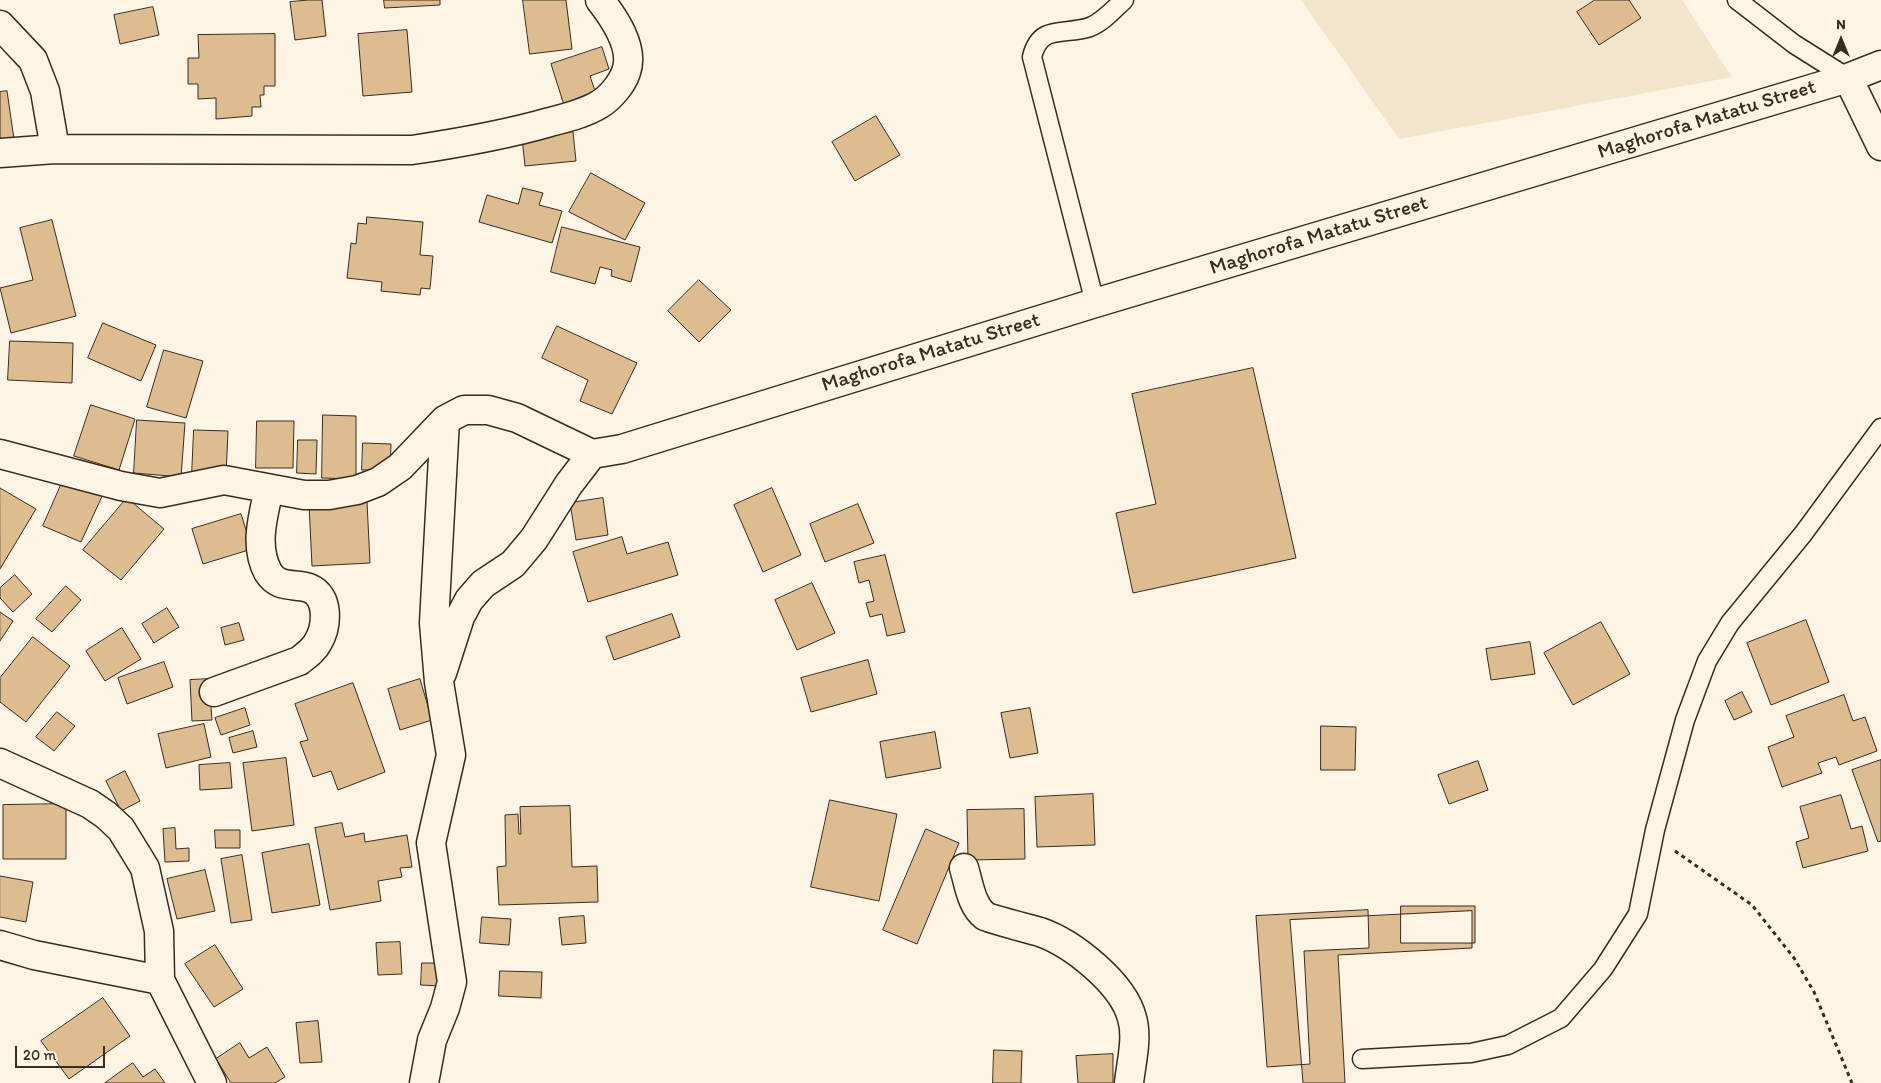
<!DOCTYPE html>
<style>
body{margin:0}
#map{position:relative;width:1881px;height:1083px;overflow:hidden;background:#fcf5e5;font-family:Itim,sans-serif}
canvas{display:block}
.north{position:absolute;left:1816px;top:15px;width:50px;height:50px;-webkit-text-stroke:4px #fcf5e5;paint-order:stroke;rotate:0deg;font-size:14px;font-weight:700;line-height:20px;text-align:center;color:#3b2a1e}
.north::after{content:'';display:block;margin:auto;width:18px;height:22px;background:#3b2a1e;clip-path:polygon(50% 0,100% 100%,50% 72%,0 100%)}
.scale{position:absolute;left:15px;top:1046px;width:90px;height:22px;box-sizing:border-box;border:2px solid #3b2a1e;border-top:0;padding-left:6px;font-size:15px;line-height:18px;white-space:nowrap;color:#3b2a1e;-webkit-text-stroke:4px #fcf5e5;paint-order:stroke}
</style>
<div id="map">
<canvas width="1881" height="1083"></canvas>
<div class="north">N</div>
<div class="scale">20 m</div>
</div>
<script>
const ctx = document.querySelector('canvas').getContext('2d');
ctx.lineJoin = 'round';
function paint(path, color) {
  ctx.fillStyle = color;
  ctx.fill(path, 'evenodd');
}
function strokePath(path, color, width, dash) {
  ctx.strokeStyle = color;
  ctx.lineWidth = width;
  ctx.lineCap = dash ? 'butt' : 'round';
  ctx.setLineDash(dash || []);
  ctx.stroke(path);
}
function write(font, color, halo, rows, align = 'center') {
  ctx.font = font + ' Itim,sans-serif';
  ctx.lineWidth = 5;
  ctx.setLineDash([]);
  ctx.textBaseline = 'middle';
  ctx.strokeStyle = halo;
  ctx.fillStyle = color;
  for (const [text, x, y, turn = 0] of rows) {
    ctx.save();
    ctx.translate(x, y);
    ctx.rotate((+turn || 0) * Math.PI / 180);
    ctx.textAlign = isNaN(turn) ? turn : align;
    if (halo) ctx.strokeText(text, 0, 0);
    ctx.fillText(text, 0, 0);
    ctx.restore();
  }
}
const built = new Path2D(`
 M1301,0h381l50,77 -333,62z`);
const building = new Path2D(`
 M309,0h13l4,36 -31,4 -5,-38z
 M384,0h56v5l-55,3z
 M523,0h43l6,49 -42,5z
 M1595,0h34l12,18 -42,27 -22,-33z
 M153,7l6,28 -39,9 -6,-29z
 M407,30l5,62 -49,4 -5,-62z
 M275,34v52h-11v9h-4l1,12h-9v9l-36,3v-21l-18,1v-15h-10v-26h11l-1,-23z
 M602,47l7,22 -19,7 6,18 -32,11 -13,-41z
 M7,91l7,48 -14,1v-48z
 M876,116l24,39 -45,26 -23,-39z
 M573,132l3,29 -51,5 -3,-29z
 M591,173l54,30 -20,37 -56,-28z
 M523,188l20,5 -4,12 23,6 -10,32 -73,-21 8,-27 31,9z
 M367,217l56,5 -3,33 13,1 -3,33 -9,-1 -1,7 -39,-4 1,-9 -35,-4 4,-35 5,1 2,-21 8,1z
 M52,220l24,96 -65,17 -11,-45 33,-8 -13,-52z
 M562,227l78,20 -9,35 -20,-6 1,-6 -12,-3 -5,17 -44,-12z
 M699,280l32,30 -32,32 -31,-31z
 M103,323l53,22 -15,36 -53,-23z
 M557,326l80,37 -25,51 -32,-13 8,-21 -46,-22z
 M10,341l63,2 -1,40 -64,-3z
 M164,350l39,11 -17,57 -39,-11z
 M1253,368l43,190 -163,35 -17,-80 40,-9 -24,-110z
 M91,405l44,14 -16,51 -45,-14z
 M323,415l33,1v63l-34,-1z
 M137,420l48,3 -4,54 -47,-4z
 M257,421h37l-1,47h-37z
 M194,430l34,1 -2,45 -34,-1z
 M298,440h19l-1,34 -19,-1z
 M363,443l28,1 -1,26h-28z
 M65,476l39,16 -23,50 -38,-16z
 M0,488l36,21 -36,60z
 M772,488l29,67 -38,17 -29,-67z
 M127,498l37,31 -43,51 -38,-30z
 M603,498l5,37 -32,5 -6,-37z
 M367,502l3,61 -58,3 -3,-62z
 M858,504l16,39 -49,19 -15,-38z
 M241,514l11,35 -49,15 -11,-35z
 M622,537l5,17 41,-12 10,33 -90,27 -15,-50z
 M885,555l20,77 -18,4 -5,-22 -12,3 -4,-14 8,-2 -5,-21 -10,3 -5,-21z
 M15,575l17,19 -19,18 -13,-14v-10z
 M812,583l23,50 -38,17 -22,-50z
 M66,586l15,14 -29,32 -16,-13z
 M167,608l12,19 -25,16 -12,-19z
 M0,612l13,9 -13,20z
 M672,614l8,23 -66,23 -8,-23z
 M1806,620l23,62 -58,23 -24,-62z
 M1601,622l29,52 -57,31 -29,-52z
 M239,623l5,17 -19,5 -4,-17z
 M122,628l19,31 -36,22 -19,-30z
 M33,637l37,29 -44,56 -26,-20v-24z
 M1530,642l5,32 -44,6 -5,-31z
 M868,660l9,34 -66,18 -10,-34z
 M164,662l9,25 -46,17 -9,-26z
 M209,679l3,41 -20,1 -2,-41z
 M420,679l12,41 -32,10 -12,-41z
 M353,683l32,89 -47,18 -7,-19 -18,6 -13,-35 8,-2 -13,-36z
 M1742,692l10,20 -18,8 -9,-19z
 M1844,695l9,26 12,-4 12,34 -38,14 -3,-8 -18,6 4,10 -40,14 -14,-40 26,-10 -8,-21z
 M245,708l5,17 -29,10 -6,-17z
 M1030,708l8,45 -28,5 -9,-45z
 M57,712l18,14 -21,25 -18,-14z
 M204,724l7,33 -45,11 -8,-34z
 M1321,726l35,1 -1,43h-34z
 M253,731l4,16 -24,6 -4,-15z
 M935,732l6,36 -55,10 -6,-36z
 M286,758l8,67 -42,6 -9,-68z
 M1881,760v81l-3,1 -26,-72z
 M1478,761l10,29 -39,14 -11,-29z
 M230,763l2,25 -32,2 -1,-25z
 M125,771l15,30 -19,10 -15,-30z
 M1093,794l2,51 -58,2 -2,-50z
 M1841,795l10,34 11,-3 6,25 -65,17 -7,-26 13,-4 -9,-31z
 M830,800l67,14 -18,87 -68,-14z
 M66,804v55h-63v-54z
 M570,806l2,61 25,-1 1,36 -99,3 -2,-38 9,-1 -1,-51 13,-1 1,20h2l-1,-27z
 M1024,809l1,50 -57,1 -1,-50z
 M342,823l3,14 19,-4 1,9 42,-7 5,32 -12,1 2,9 -24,4 3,20 -51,9 -15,-82z
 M175,828l1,21 13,-1v13l-24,1 -2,-33z
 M926,829l33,14 -42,101 -34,-14z
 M215,830h25v18h-24z
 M309,844l11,61 -48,8 -10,-60z
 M242,855l10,65 -21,3 -10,-64z
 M205,870l10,41 -38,8 -10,-40z
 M0,876l33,6 -7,40 -26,-5z
 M1401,906h74v37h-74z
 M1368,910l1,38 -65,3 6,113 -43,3 -11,-151z
 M1472,911v37l-134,7 7,128h-42l-13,-163z
 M584,916l2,27 -24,2 -3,-27z
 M482,917l29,2 -2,26 -29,-2z
 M400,942l2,32 -24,1 -2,-32z
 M215,945l28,44 -29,18 -29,-43z
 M422,963h17v23l-18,-1z
 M500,971l42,1 -1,26 -42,-2z
 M103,998l27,38 -61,43 -28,-38z
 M318,1021l4,41 -22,1 -4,-40z
 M240,1043l9,15 18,-11 18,30 -10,6h-44l-15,-24z
 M994,1050l28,1 -1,32h-28z
 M1113,1054v29h-35l-2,-27z
 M133,1063l10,14 12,-8 10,14h-60z`);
const path = new Path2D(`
 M1675,851l77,54 42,53 20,34 38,91`);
const service = new Path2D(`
 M1737,0l57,44 54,34
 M1095,303l-63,-246c8,-34 33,-21 58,-30 13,-5 24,-18 34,-27
 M1362,1059l109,-6 37,-8 53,-27 42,-49 35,-55 17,-84 30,-110 22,-59 23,-38 73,-89 78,-106`);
const minor = new Path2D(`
 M0,25l33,35 12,31 10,58
 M1848,78l33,68
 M0,153l55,-4 357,1c47,-7 93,-15 138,-28 16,-4 36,-9 50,-18 10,-6 22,-20 26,-32 9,-24 -12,-54 -26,-72
 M0,454l121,32 39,7 64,-13 80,15h25l28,-5 21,-8 22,-15 45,-47 19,-10h24l29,8 75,36 30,-5 473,-146 753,-225 33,-13
 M442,673l18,-56 9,-17 14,-16 30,-20 21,-25 35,-55 23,-30
 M214,692l85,-31c8,-6 15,-11 19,-19 9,-15 12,-46 -9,-54 -15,-5 -31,1 -41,-16 -14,-26 -5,-56 1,-83
 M0,763l90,41 16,11 15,14 24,39 14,63 1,49 52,103
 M964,868c5,16 7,37 21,48 5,3 45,13 55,16 32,11 83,51 92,86 6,20 -1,45 -3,65
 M0,945l34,10 126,25
 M424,1083l8,-43 13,-32 7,-26 -21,-139 20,-88 -12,-73 -5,-59 11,-203`);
const streetNames = [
 ["Maghorofa Matatu Street",1707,120,-17],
 ["Maghorofa Matatu Street",1319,236,-17],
 ["Maghorofa Matatu Street",931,353,-17]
];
paint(built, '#f3e4cc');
paint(building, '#ddbd90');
strokePath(building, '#3b2a1e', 1);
strokePath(service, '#3b2a1e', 21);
strokePath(minor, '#3b2a1e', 31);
strokePath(path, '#3b2a1e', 3, [4, 4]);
strokePath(service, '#fcf5e5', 18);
strokePath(minor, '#fcf5e5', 28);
write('21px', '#3b2a1e', '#fcf5e5', streetNames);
</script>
